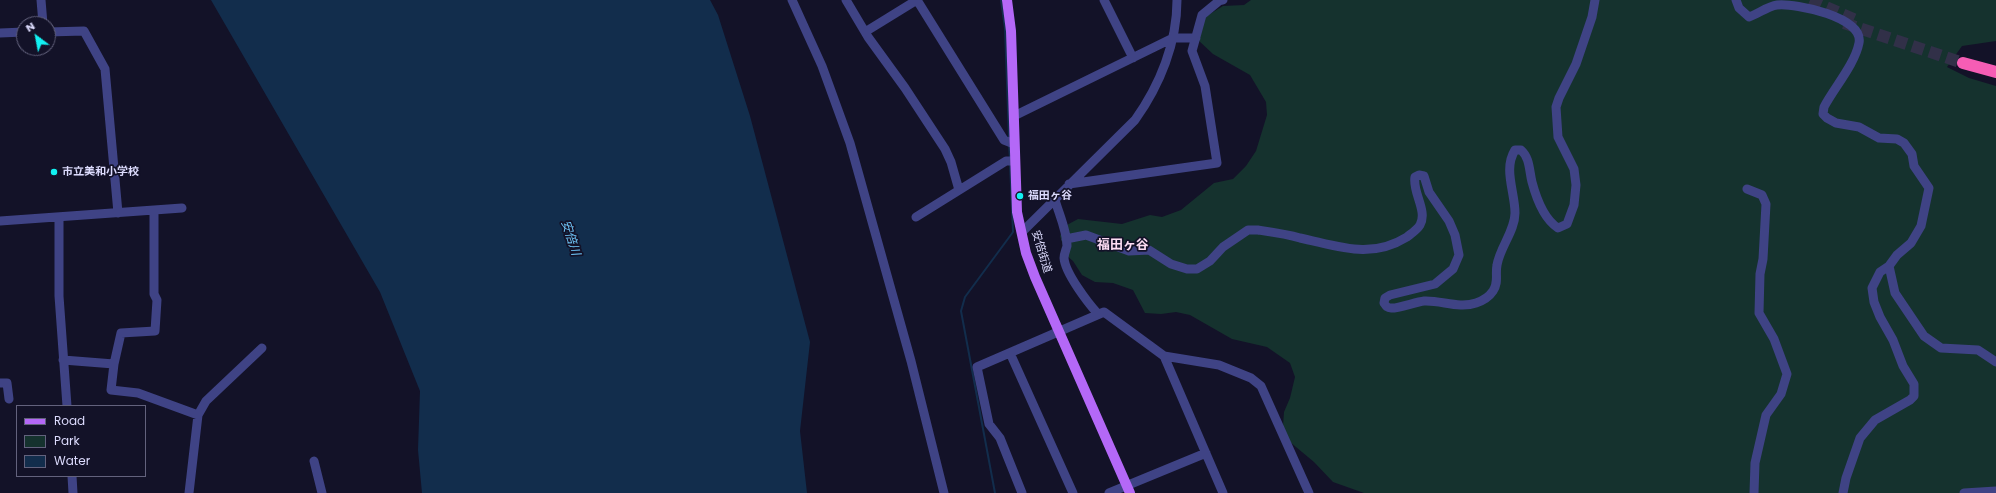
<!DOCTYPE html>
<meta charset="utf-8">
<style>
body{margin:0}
#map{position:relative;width:1996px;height:493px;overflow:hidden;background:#131228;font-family:Poppins,sans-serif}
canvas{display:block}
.legend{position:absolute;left:16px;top:405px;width:130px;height:72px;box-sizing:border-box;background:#131228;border:1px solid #63627d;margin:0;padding:5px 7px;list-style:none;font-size:12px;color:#dcdbfd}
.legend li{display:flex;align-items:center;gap:8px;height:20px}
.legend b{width:20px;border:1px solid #63627d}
.north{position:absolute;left:16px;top:16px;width:40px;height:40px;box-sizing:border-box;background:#131228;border:1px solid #63627d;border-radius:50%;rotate:328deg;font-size:11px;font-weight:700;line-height:16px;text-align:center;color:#dcdbfd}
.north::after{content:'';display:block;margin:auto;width:14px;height:18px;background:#12f1f2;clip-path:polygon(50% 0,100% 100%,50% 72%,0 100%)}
</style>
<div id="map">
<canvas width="1996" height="493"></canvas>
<ul class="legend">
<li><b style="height:5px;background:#b468f7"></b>Road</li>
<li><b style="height:11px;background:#15322e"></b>Park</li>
<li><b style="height:11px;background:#122d4c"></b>Water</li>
</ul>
<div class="north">N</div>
</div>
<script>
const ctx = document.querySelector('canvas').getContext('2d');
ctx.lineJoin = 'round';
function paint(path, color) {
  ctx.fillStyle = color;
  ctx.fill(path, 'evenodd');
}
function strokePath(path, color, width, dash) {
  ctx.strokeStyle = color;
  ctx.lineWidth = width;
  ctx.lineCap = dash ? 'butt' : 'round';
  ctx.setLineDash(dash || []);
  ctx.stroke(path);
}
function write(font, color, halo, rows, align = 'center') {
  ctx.font = font + ' Poppins,"Noto Sans JP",sans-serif';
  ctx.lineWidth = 3.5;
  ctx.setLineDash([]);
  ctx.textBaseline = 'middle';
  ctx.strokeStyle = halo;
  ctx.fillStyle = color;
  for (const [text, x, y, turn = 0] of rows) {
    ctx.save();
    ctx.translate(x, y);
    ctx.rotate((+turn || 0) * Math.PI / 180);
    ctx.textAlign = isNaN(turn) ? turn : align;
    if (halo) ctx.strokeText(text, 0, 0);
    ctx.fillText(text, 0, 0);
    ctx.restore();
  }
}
const green = new Path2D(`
 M1251,0h745v41l-34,5 -15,21 22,11 27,8v407h-632l-31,-11 -19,-20 -24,-20 -7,-16 1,-14 6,-14 5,-21 -5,-14 -23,-16 -35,-8 -42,-24 -14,-3 -15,2 -16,-1 -12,-23 -20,-7 -18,-1 -13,-7 -9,-14 -7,-6 -6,-19 5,-10 13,-7 44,5 28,-9 12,2 19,-7 33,-27 19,-4 13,-13 10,-15 11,-36 -1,-13 -16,-27 -37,-21 -15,-14 7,-23 18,-11 21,-1z`);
const water = new Path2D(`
 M211,0h499l8,15 32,101 60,226 -10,89 7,62h-385l-4,-43 2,-59 -40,-99z`);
const stream = new Path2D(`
 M1001,0l4,28 4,110
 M1009,145l1,13
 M995,493l-34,-182 4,-14 48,-65 -3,-69`);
const highwayTunnel = new Path2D(`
 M1810,0l48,21
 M1844,23l119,40`);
const minor = new Path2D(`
 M41,0l2,24
 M792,0l30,66 28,77 61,218 33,132
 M846,0l22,37 37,51 40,61 6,13 8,28
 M917,0l87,140 10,4
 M1104,0l29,58
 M1736,0l3,8 10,9c9,-3 19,-11 28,-12 19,-2 87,12 82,38 -4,21 -25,45 -35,64l-1,7 4,4 9,5 23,4 20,11 18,1 7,4 8,11 2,12 15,22 -8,38 -10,17 -14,12 -8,11 -9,6 -8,16 2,14 6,15 13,23 10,26 11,18v12l-4,4 -35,20 -15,18 -14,40 -3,15
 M48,32l36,-1 21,38 13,144
 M865,32l52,-32
 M0,33l24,-1
 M1014,116l159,-78h23
 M1069,184l148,-21 -12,-77 -13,-35 10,-36 17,-14 4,-1
 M1747,189l15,6 4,9 -3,55 -3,15 -1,39 15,26 13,35 -6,20 -15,21 -11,48 -1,30
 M1055,200c4,14 12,31 12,46 -1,4 -3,8 -3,12 1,15 24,45 34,56
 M154,210v84l3,6 -2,31 -34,2 -7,31 -3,26 27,3 60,22
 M59,217v79l8,110
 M916,217l90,-56h9
 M0,221l182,-13
 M1022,232l113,-112c25,-35 42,-77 42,-120
 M1066,239l20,-4 43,16 20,-1 22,14 16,5h10l13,-8 13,-14 25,-17h10c14,2 29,4 42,8 38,8 70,22 107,-1 5,-4 10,-7 13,-12 8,-14 -8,-33 -5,-48l4,-2 5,1 5,16 20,29 6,14 4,20 -6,14 -18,15 -45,11 -5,3 -1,5c2,3 3,5 7,5 5,1 25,-6 33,-7 17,-1 35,8 52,2 6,-2 13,-6 17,-12 6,-9 2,-16 4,-26 3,-18 18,-34 18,-52 0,-21 -12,-44 0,-63h6c9,8 8,20 11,32 4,15 12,37 26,46l9,-4 7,-19 2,-20 -2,-16 -16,-32 -2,-30 3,-9 17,-34 16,-47 3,-17
 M1889,266l6,27 29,43 17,12 37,2 18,12
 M1010,353l63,140
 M1164,356l59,137
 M63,360l51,4
 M0,383h7l2,16
 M314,461l8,32
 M72,476l1,17
 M189,493l9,-78 8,-14 56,-53
 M1022,493l-22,-55 -11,-14 -12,-57 127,-55 60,44 55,9 32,13 10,8 48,107
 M1109,493l97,-40
 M1964,493l32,-2`);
const major = new Path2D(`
 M1007,0l4,31 6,181 9,41 9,24 95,216`);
const highway = new Path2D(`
 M1963,63l33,9`);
const markers = [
 [54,172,4,"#12f1f2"],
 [1020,196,4,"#12f1f2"]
];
const poiNames = [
 ["市立美和小学校",62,172],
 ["福田ヶ谷",1028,196]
];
const streetNames = [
 ["安倍街道",1041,252,73]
];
const waterNames = [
 ["安倍川",570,238,72]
];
const quarterNames = [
 ["福田ヶ谷",1123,246]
];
paint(green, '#15322e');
paint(water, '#122d4c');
strokePath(stream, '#122d4c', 2);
strokePath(highwayTunnel, '#313048', 12, [12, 6]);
strokePath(minor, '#3f4385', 9);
strokePath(major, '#b468f7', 10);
strokePath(highway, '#f65db5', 12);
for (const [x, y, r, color] of markers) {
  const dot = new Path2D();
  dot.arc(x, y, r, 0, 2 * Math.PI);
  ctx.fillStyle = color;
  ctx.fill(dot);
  strokePath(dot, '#131228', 1.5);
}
write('bold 11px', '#dcdbfd', '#131228', poiNames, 'left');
write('11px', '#dcdbfd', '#131228', streetNames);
write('italic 12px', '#6fc5f7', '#131228', waterNames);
write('bold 13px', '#fdddf4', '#131228', quarterNames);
</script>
